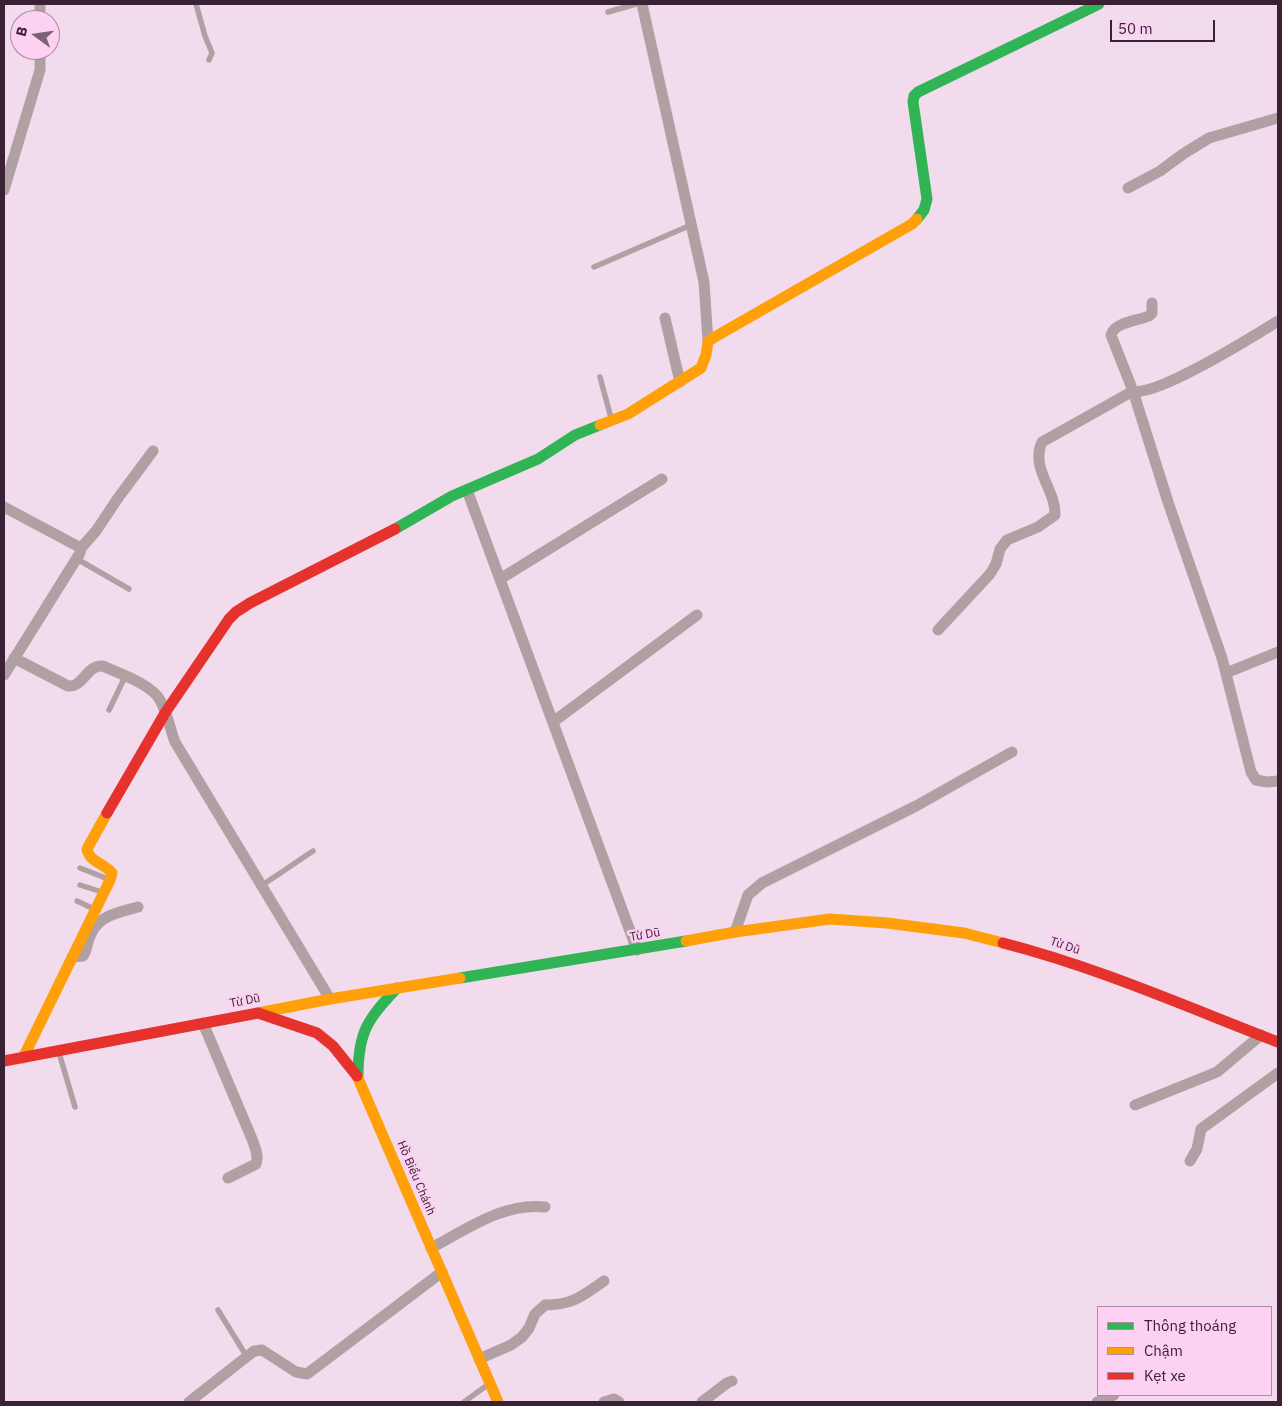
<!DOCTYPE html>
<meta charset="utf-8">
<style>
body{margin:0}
#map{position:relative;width:1282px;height:1406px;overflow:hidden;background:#f2dbec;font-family:"IBM Plex Sans",sans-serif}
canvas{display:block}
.frame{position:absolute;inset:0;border:5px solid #3b2135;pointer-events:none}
.legend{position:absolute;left:1097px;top:1306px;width:175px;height:90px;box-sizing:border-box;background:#fcd1f1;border:1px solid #af8ba6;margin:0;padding:6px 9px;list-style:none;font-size:15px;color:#3b2135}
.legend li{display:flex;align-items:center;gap:10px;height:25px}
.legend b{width:25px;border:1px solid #af8ba6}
.north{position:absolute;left:10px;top:10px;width:50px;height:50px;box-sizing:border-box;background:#fcd1f1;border:1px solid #af8ba6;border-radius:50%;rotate:284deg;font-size:14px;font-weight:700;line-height:20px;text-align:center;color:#3b2135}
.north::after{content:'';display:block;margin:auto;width:18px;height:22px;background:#7b6275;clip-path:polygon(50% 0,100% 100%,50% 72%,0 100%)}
.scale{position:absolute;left:1110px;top:20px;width:105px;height:22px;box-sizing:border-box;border:2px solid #3b2135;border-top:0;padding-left:6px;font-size:15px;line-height:18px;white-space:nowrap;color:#3b2135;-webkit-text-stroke:4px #fcd1f1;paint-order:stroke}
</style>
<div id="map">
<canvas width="1282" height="1406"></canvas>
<div class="frame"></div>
<ul class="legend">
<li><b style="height:6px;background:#30b455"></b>Thông thoáng</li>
<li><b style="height:6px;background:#ff9f0a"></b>Chậm</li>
<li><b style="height:6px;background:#e5322d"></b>Kẹt xe</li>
</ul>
<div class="north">B</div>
<div class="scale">50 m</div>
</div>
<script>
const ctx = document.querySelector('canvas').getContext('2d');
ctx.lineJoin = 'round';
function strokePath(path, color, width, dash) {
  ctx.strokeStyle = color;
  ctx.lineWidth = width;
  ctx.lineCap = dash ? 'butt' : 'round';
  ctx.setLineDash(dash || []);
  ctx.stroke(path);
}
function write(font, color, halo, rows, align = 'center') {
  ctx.font = font + ' "IBM Plex Sans",sans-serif';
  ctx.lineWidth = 5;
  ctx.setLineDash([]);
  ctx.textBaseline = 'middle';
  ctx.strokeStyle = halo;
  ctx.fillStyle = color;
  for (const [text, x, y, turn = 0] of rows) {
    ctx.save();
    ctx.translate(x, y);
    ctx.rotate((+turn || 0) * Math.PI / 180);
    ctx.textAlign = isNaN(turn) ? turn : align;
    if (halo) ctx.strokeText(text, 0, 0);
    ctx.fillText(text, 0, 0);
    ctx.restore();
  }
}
const lane = new Path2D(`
 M196,4l9,32 7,17 -3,7
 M608,12l28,-8
 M594,267l97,-42
 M600,377l11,41
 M77,559l52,30
 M109,710l16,-33
 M80,868l28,11
 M80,885l22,7
 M261,886l52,-35
 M77,901l17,8
 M60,1056l15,51
 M218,1310l29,47
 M464,1402l22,-16`);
const street = new Path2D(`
 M40,4v16
 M642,4l62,278 4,60
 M1128,188l32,-17 23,-17 26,-16 69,-20
 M4,190l36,-120v-20
 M1152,303v10l-3,3c-12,5 -34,6 -38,19l22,56c23,6 121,-55 145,-70
 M665,318l15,64
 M467,490l170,460
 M4,507l77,41
 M500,579l162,-100
 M938,630l52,-56 6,-10 4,-15 7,-9 31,-13 17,-12c1,-25 -25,-47 -13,-73l91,-51 35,111 54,156 29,114 5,8 11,2 11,-1
 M14,658l54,28c15,2 19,-22 35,-20 17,8 48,18 57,34 7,12 10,29 15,42l155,257
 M1226,673l52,-21
 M4,675l76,-122 1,-5 15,-17 22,-33 35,-47
 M553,722l144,-107
 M735,932l13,-37 14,-12 154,-77 96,-54
 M72,957l11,-1c5,-7 4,-15 8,-22 8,-19 29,-22 47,-27
 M203,1023l49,116c3,8 7,17 4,25l-28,14
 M1135,1105l82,-33 44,-37
 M1190,1161l7,-12 4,-20 77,-56
 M431,1248c35,-18 73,-46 114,-41
 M479,1359l32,-14 11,-8 7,-9 6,-14 10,-9c28,0 37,-9 59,-24
 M189,1402l65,-51 8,-1 34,22 11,2 135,-102
 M604,1402l10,-3 5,3
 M702,1402l25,-19 5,-2
 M1097,1402l17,-7`);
const fast = new Path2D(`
 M917,219l7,-9 3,-11 -14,-97 1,-6 4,-4 181,-88
 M395,529l57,-33 86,-37 37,-24 25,-10
 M460,978l226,-37
 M358,1077c0,-45 9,-57 39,-89`);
const slow = new Path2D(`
 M600,425l28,-11 73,-46 5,-13 2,-13 5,-4 199,-114 5,-5
 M686,941l49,-9 95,-13 57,4 77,10 39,10
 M258,1013l72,-14 130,-21
 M23,1058l87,-178 2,-7c-8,-10 -23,-11 -25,-24l20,-36
 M357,1076l141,326`);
const jam = new Path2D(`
 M107,813l58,-100 64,-94 7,-7 14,-9 145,-74
 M1003,943c94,24 184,64 275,99
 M4,1061l254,-48 59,20 16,13 24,30`);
const streetNames = [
 ["Từ Dũ",645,935,-10],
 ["Từ Dũ",1065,946,19],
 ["Từ Dũ",245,1001,-11],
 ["Hồ Biểu Chánh",416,1178,67]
];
strokePath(lane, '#b1a0a3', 5.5);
strokePath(street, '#b1a0a3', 11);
strokePath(fast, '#30b455', 11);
strokePath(slow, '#ff9f0a', 11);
strokePath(jam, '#e5322d', 11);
write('12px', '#3b2135', '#fcd1f1', streetNames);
</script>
